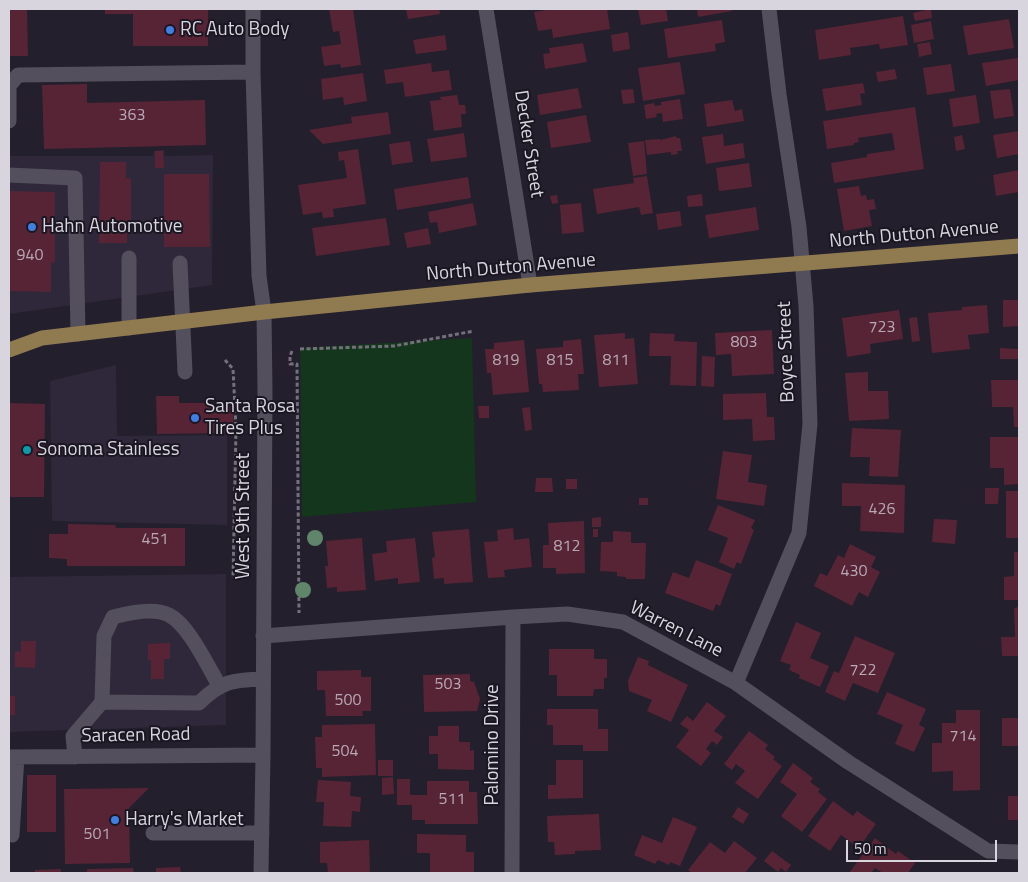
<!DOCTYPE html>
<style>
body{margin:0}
#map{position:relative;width:1028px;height:882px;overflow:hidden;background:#231f2c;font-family:"Titillium Web",sans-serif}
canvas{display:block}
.frame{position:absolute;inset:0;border:10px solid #d8d5de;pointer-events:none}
.scale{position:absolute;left:846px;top:840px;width:151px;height:22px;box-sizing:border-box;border:2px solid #d8d5de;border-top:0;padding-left:6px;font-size:15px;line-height:18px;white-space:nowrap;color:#d8d5de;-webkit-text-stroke:4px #1a1622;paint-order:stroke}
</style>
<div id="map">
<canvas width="1028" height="882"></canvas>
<div class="frame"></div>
<div class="scale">50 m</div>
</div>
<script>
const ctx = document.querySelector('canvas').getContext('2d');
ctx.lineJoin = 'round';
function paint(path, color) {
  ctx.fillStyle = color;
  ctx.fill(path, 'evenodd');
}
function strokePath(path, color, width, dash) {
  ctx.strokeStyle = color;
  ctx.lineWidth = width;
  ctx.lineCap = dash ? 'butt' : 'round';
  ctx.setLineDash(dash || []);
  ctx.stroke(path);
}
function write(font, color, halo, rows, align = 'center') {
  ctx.font = font + ' "Titillium Web",sans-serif';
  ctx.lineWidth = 4;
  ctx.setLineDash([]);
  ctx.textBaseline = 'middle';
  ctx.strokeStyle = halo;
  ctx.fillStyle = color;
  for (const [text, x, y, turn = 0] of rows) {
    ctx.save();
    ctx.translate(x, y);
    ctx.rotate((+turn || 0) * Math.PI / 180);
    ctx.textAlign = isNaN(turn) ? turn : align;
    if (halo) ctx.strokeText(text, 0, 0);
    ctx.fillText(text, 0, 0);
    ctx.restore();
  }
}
const built = new Path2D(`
 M164,150l1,6 48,-1 -1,130 -203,29v-158h144l1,-5z
 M116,365l1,71 110,-1v90l-175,-4 -2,-140z
 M226,574v151l-217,7v-155z`);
const green = new Path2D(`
 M472,338l4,164 -174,15 -2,-169z`);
const building = new Path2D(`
 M9,9h18l1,47h-19z
 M105,9h103v37h-75v-32h-28z
 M329,9h24l8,56 -20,3 -1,-4 -16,2 -3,-19 20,-3 -2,-13 -6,1z
 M406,9h33l1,5 -32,5z
 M553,9h54l3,20 -57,9 -1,-9 -14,2 -4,-19z
 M638,9h28l2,12 -27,4z
 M697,9h35v2l-34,6z
 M931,9l1,9 -17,3 -2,-8z
 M903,16l5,29 -28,4 -1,-5 -29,4 1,7 -32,5 -4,-30z
 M1009,19l5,29 -46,7 -5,-29z
 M722,20l3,22 -10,2 1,7 -48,7 -4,-29z
 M931,21l3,18 -20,4 -3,-18z
 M628,32l2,17 -17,3 -2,-17z
 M445,35l2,15 -31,4 -3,-14z
 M930,42l2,12 -13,3 -2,-13z
 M583,43l4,19 -42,7 -2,-15 7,-1 -1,-5z
 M1018,58l1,22 -33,6 -4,-23z
 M680,62l5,32 -42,7 -5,-33z
 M431,63l1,9 17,-2 3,20 -47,7 -2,-15 -17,2 -2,-14z
 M951,64l4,27 -28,4 -4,-27z
 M895,69l2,10 -19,3 -2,-10z
 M363,73l4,28 -23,4 -1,-8 -20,3 -2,-21z
 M863,83l2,10 -5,1 2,11 -36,6 -4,-22z
 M87,84v19l118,-3 1,45 -162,4 -2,-64z
 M578,88l4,20 -42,7 -3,-20z
 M633,89l2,14 -12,1 -2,-14z
 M1010,89l4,27 -20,3 -4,-28z
 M457,95l2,10h6l1,9h-5l1,13 -28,4 -4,-30 11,-1 -1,-3z
 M976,95l4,28 -27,4 -4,-28z
 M680,99l3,20 -20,3 -1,-9 -6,1 1,3 -11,2 -2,-14 10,-2 1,3 6,-1v-3z
 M732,100l3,11 7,-2 2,12 -37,6 -3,-23z
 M915,107l9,62 -90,14 -3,-20 36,-6v-3l28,-4 -3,-17 -34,5 1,4 -5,1v2l-27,4 -4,-28z
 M388,112l3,22 -68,10 -14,-14 43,-7 -1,-6z
 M586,115l5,27 -40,6 -4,-26z
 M1019,131v23l-22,4 -4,-23z
 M464,133l3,24 -36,5 -4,-23z
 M723,134l1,12 19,-3 2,15 -39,6 -4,-27z
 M962,135l3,14 -9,2 -2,-14z
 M676,136v2h4l2,13h-5l1,3 -7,1v-3l-24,3 -2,-15 15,-1v1z
 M410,141l3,21 -21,3 -3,-21z
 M644,141l3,33 -14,2 -5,-33z
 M358,149l8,55 -33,5 1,8 -11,1 -1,-6 -19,3 -5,-30 49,-7 -3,-18 -5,1 -1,-9z
 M155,151h8l1,17h-9z
 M100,162h26v16l5,1v55h-4v9h-28z
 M749,163l3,24 -33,4 -3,-23z
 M1019,170v22l-23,4 -3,-21z
 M164,174h45l1,73h-46z
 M647,176l6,37 -12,2 -2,-8 -42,7 -4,-25 41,-6 -1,-5z
 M468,177l3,21 -74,12 -3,-21z
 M859,186l2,10 5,-1 1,5 7,-1 2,10 -7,1 3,16 -28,5 -7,-42z
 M9,191l46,1v71l-4,-1v30l-42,-1z
 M702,194l1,12 -15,1 -1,-11z
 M557,195l1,8 -6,1 -2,-8z
 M473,203l4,22 -38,8 -2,-11 -7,1 -2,-11z
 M581,203l3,29 -22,2 -2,-29z
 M756,207l3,23 -50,8 -4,-23z
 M680,211l2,15 -24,4 -2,-16z
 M386,218l4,27 -74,11 -4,-28z
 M428,228l3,16 -24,4 -3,-15z
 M1003,300h16v26l-16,1z
 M987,305l2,28 -21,2 2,14 -38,4 -4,-40 34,-3v-3z
 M899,310l4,29 -33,5 1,9 -24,4 -5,-39z
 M917,317l3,24 -8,1 -3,-24z
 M772,330l2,44 -42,2 -1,-22 -15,1 -1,-22z
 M625,333v6l9,-1 4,46 -39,3 -5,-52z
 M650,333l25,1 -1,7 23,1 -1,44 -26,-1 1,-29h-22z
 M581,339l3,35h-6l1,16 -36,2 -1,-8h-3l-3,-35 27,-2v-6z
 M524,340l5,52 -36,3 -2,-22h-4l-2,-24h9v-6z
 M1000,348l18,1v10h-18z
 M702,356l13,1 -1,30 -13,-1z
 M868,372v19h20l1,28 -40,2 -4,-48z
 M991,380h28v47h-5l-1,-20h-21z
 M766,393l1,24h7l1,23 -22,1 -1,-22 -29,1v-26z
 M156,396h23v7h54l1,30 -77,1z
 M9,403l36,1 -1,93h-35z
 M478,406h11v12h-10z
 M530,407l2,23 -7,1 -3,-23z
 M852,428l49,2 -3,47 -29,-1 1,-19h-20z
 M990,437h29v47l-15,1v-17h-14z
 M723,451l29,4 -4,27 19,3 -3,21 -48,-7z
 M536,478h16l1,14h-18z
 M566,479h11v10h-11z
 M842,483l63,2 -1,48 -44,-2 1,-25h-19z
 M985,488h14l-1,16h-13z
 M1006,491h13v47h-13z
 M639,498h9v7h-9z
 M718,505l37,15 -4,8 3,2 -13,34 -4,-2 -3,7 -15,-7 9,-24 -20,-8z
 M601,517v10h-9v-9z
 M934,519l23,1 -2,24 -23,-2z
 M584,521l1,52 -29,1v-6h-13v-23h6l-1,-22z
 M68,524l47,1 1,3h69v38h-118v-7l-18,-1v-24h19z
 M513,528l1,12 15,-2 3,29 -28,3 1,7 -17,1 -4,-36 14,-1 -1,-11z
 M469,529l4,53 -29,2v-6l-10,1 -2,-21 3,-1 -3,-25z
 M593,529h5v8h-5z
 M613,531l18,1v11h15l-1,36h-19v-2l-9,-1v-4l-17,-1 1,-29h12z
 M362,538l4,52 -29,2v-5l-10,1 -2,-22h3l-2,-25z
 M415,538l5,44 -22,2v-6l-23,3 -3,-27 15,-2 -1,-11z
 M850,544l26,13 -5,10 9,5 -12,25 -9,-5 -7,14 -38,-20 6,-13 7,3 11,-21 6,3z
 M1014,552h5v48h-15v-23l10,-1z
 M696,560l36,14 -12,32 -4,-2 -3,7 -48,-18 8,-21 16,6z
 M1019,607v49h-17l-1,-19h14l-1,-29z
 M796,622l25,11 -11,25 19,8 -9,21 -21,-9 1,-3 -11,-5 2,-5 -11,-4z
 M855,636l40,17 -17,40 -25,-10 -8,18 -20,-9 9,-21 5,2z
 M21,641h15l-1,27 -20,-1v-16l6,1z
 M170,643v16h-6v20h-13v-19h-3v-16z
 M549,649h45v10h13v19h-3v11h-10l-1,7h-36v-21h-8z
 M638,657l11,4 -1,4 40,20 -17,37 -24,-11 5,-11 -23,-9 -1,-10z
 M361,670v7h10v34h-9l1,5h-37l-1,-26h-8v-19z
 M470,674v7l4,1 6,17 -3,12 -53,1 -1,-37z
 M887,692l39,17 -7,16 6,3 -11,24 -19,-8 8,-19 -26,-11z
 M9,696h6v19h-6z
 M707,702l19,14 -12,15 9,6 -6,8 -5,-4 -6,8 5,4 -10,13 -25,-19 13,-17 -9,-6 7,-8 6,5z
 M547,709h51v20h10v22h-25v-6h-30v-20h-6z
 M956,710h24v80l-27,1v-20l-21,1v-29h10v-20h14z
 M1002,718h17v28h-17z
 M375,724l1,51 -54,2v-9h-6l-1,-31h7v-12z
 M438,726h21v16h11v9l4,-1v20l-36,-1v-15h-9v-18h9z
 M749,731l19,14 -3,4 10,8 -2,2 9,7 -24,33 -23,-16 10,-12 -9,-7 -4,6 -8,-6z
 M378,760h15v16h-15z
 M556,760h27v38l-35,1v-14h8z
 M793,763l20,15 -3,4 10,7 -2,3 9,7 -25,33 -21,-16 16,-22 -17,-12z
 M27,775h29v57h-29z
 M393,777l1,17 -12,1v-17z
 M397,779h13v16h17v-14h42v11h8l1,32h-53v-4h-13v-15h-15z
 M318,780l33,2 -1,14 11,1 -1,15 -8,-1 -1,16 -28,-1 1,-24h-8z
 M149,788l-20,20 1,55 -65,1 -1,-75z
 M1008,796h11v24h-11z
 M833,801l20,15 4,-5 19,13 -13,18 -3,-2 -4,6 -15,-11 -11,16 -22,-15z
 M738,807l11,7 -6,10 -11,-7z
 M599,814l2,36 -26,1v3l-20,1 -1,-13h-6l-1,-26z
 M673,817l24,10 -17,39 -10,-4 -1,3 -11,-5 -3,4 -21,-9 8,-20 20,8z
 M417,834l49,1v17h8v21h-44v-20h-13z
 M875,838l21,16 2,-3 17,12 -7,10h-25l-8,-5 -4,5h-22z
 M369,840l1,33h-42l-1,-10h-7v-21z
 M734,841l23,17 -12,15h-53l-4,-3 22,-28 15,11z
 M772,851l19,14 -5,7 -5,-4 -3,4 -14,-11z
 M180,867l1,6h-25v-5z
 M133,868l1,5h-47v-4z
 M61,869v4h-26v-3z`);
const path = new Path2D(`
 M300,349l94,-3 80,-15
 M292,351l-2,5v8h7l2,249
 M225,360l8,9 3,59 -3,150`);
const minor = new Path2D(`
 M253,9v63l6,204 5,36 1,79 -2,364 -2,118
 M486,9l44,276
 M9,121v-35l9,-11 235,-3
 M9,175l66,3 3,156
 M129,258v70
 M180,263l5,109
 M263,636l250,-19 54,-3 56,8 113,61 112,79 140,89 31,1
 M736,683l63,-150 11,-109 -4,-118 -7,-79 -20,-133 -10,-85
 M102,702l2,-66 9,-19c15,-4 41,-10 56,-2 20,10 39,52 51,72
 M9,757l254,-2
 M75,757l-2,-21 29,-34 97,1c22,-22 34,-23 64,-24
 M153,833h109
 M12,835l5,-78
 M512,873l1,-256`);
const major = new Path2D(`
 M9,350l33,-12 222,-26 266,-27 489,-39`);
const trees = [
 [315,538],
 [303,590]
];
const markers = [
 [170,30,5,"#3f7fe0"],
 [32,227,5,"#3f7fe0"],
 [195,418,5,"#3f7fe0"],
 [27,450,5,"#0f9aa8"],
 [115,820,5,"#3f7fe0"]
];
const numberNames = [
 ["363",132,116],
 ["940",30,256],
 ["723",882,328],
 ["803",744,343],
 ["819",506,361],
 ["815",560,361],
 ["811",616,361],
 ["426",882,510],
 ["451",155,540],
 ["812",567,547],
 ["430",854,572],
 ["722",863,671],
 ["503",448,685],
 ["500",348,701],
 ["714",963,737],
 ["504",345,752],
 ["511",452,800],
 ["501",97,835]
];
const poiNames = [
 ["RC Auto Body",180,30],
 ["Hahn Automotive",42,227],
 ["Santa Rosa",205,407],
 ["Tires Plus",205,429],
 ["Sonoma Stainless",37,450],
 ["Harry's Market",125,820]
];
const streetNames = [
 ["Decker Street",528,144,81],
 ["North Dutton Avenue",914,235,-5],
 ["North Dutton Avenue",511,268,-5],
 ["Boyce Street",787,352,-92],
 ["West 9th Street",244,516,-90],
 ["Warren Lane",676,630,27],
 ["Saracen Road",136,736,-1],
 ["Palomino Drive",493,745,-90]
];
paint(built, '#2e283a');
paint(green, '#14361c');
paint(building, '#572436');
strokePath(path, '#75717c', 3, [4, 2.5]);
strokePath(minor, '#534f5d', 15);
strokePath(major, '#907b50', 15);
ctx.fillStyle = '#60856b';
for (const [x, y] of trees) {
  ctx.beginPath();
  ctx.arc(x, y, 8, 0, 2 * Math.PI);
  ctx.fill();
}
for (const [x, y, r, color] of markers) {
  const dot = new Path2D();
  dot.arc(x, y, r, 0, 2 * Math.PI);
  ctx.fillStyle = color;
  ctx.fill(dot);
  strokePath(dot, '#1a1622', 2);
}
write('16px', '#b8a9b4', null, numberNames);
write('19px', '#d8d5de', '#1a1622', poiNames, 'left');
write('19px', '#d8d5de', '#1a1622', streetNames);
</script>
